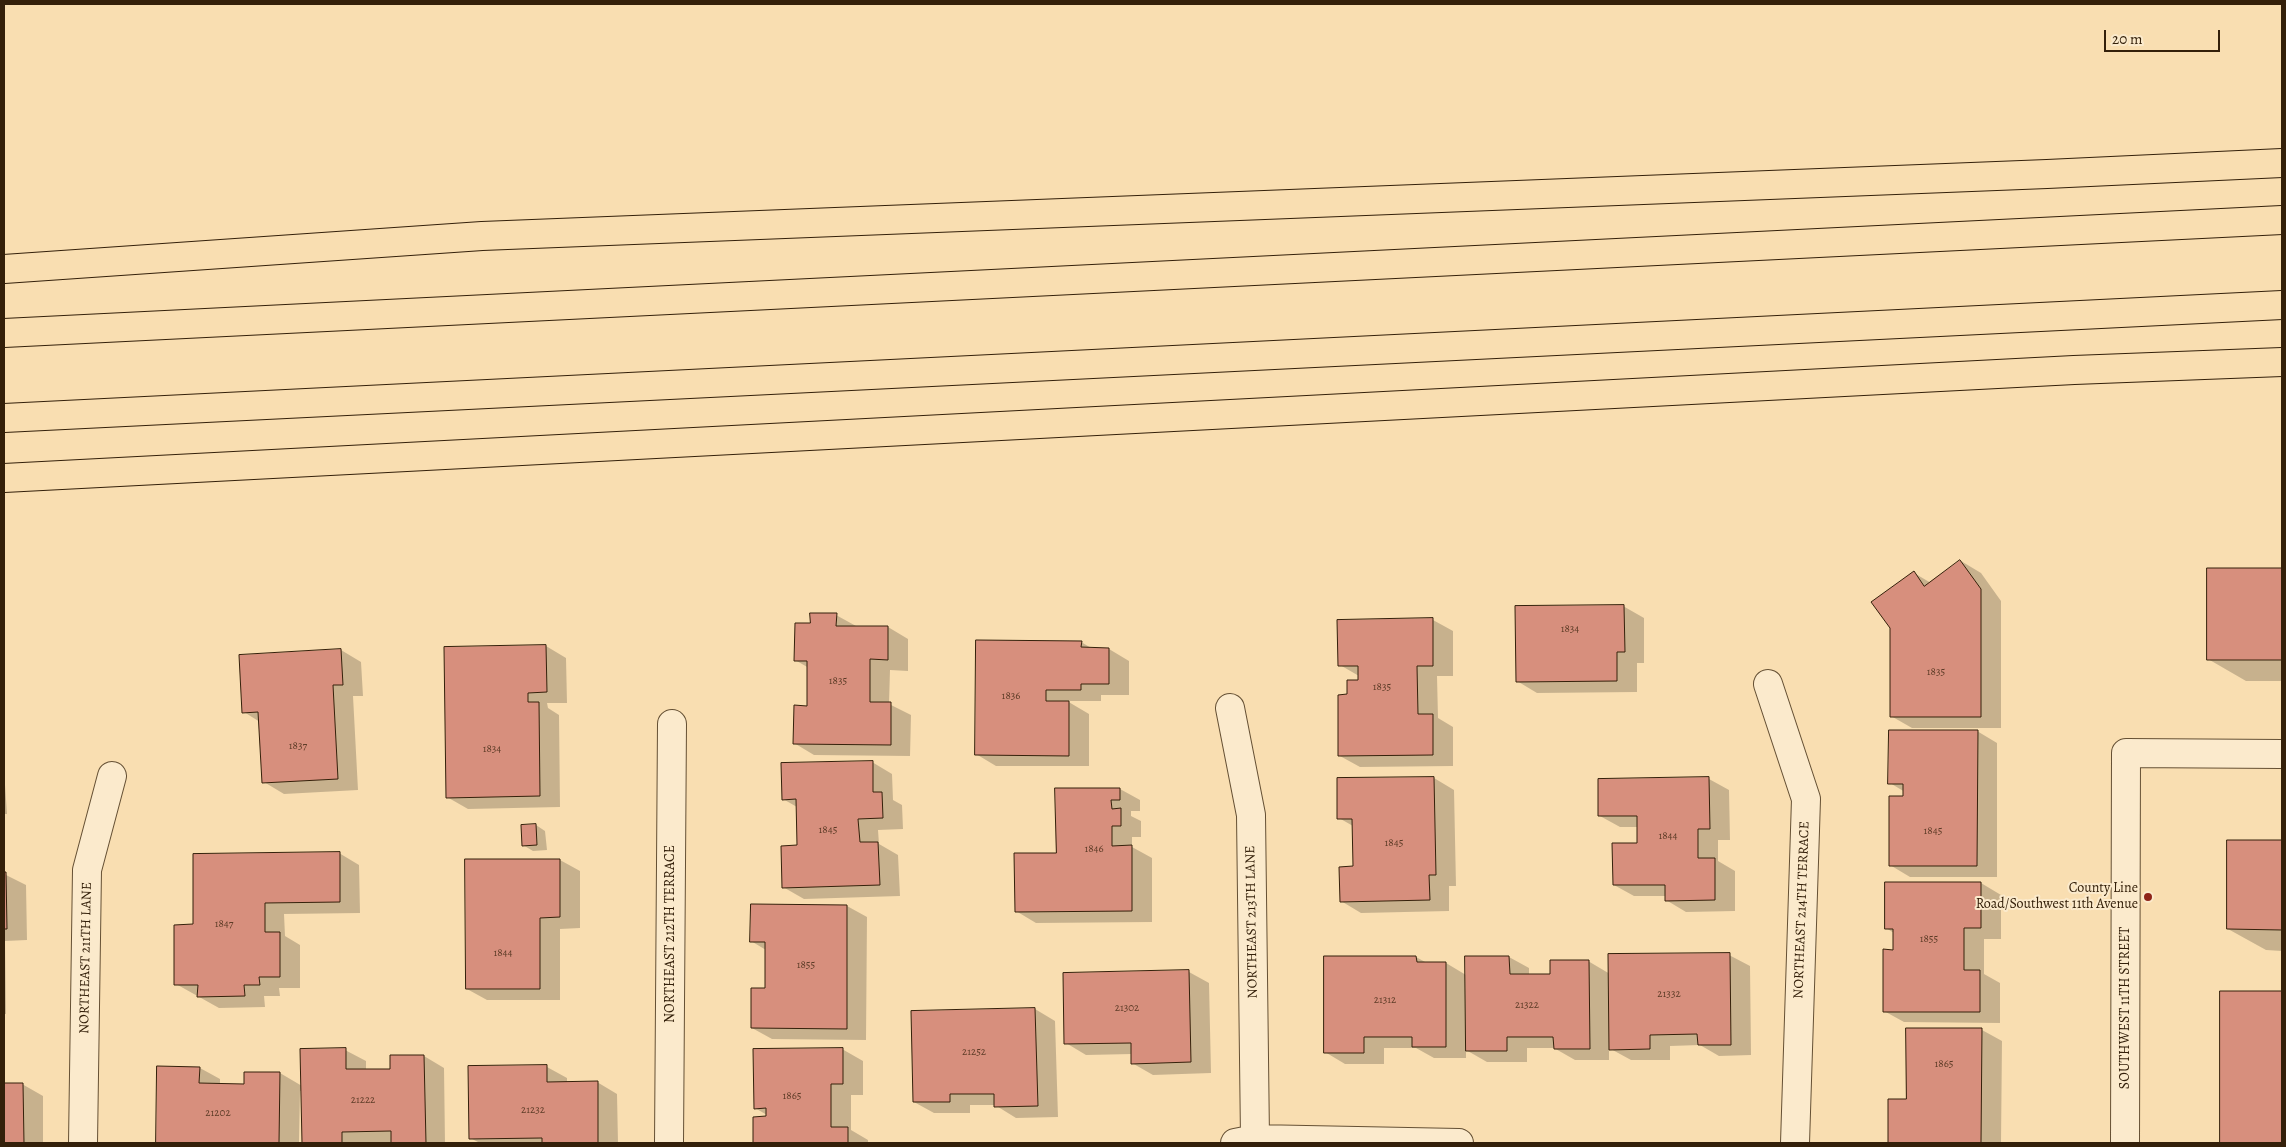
<!DOCTYPE html>
<style>
body{margin:0}
#map{position:relative;width:2286px;height:1147px;overflow:hidden;background:#f9deb1;font-family:Alegreya,serif}
canvas{display:block}
.frame{position:absolute;inset:0;border:5px solid #34200a;pointer-events:none}
.scale{position:absolute;left:2104px;top:30px;width:116px;height:22px;box-sizing:border-box;border:2px solid #34200a;border-top:0;padding-left:6px;font-size:15px;line-height:18px;white-space:nowrap;color:#34200a;-webkit-text-stroke:4px #fbeacc;paint-order:stroke}
</style>
<div id="map">
<canvas width="2286" height="1147"></canvas>
<div class="frame"></div>
<div class="scale">20 m</div>
</div>
<script>
const ctx = document.querySelector('canvas').getContext('2d');
ctx.lineJoin = 'round';
function paint(path, color) {
  ctx.fillStyle = color;
  ctx.fill(path, 'evenodd');
}
function strokePath(path, color, width, dash) {
  ctx.strokeStyle = color;
  ctx.lineWidth = width;
  ctx.lineCap = dash ? 'butt' : 'round';
  ctx.setLineDash(dash || []);
  ctx.stroke(path);
}
function write(font, color, halo, rows, align = 'center') {
  ctx.font = font + ' Alegreya,serif';
  ctx.lineWidth = 4;
  ctx.setLineDash([]);
  ctx.textBaseline = 'middle';
  ctx.strokeStyle = halo;
  ctx.fillStyle = color;
  for (const [text, x, y, turn = 0] of rows) {
    ctx.save();
    ctx.translate(x, y);
    ctx.rotate((+turn || 0) * Math.PI / 180);
    ctx.textAlign = isNaN(turn) ? turn : align;
    if (halo) ctx.strokeText(text, 0, 0);
    ctx.fillText(text, 0, 0);
    ctx.restore();
  }
}
const shadow = new Path2D(`
 M1961,561l20,12 20,28v127h-89l-21,-12 23,-143 17,10z
 M2282,569v112h-36l-38,-22v-89z
 M1623,606l21,12v45h-7v29l-100,1 -20,-12z
 M836,615l20,11 32,1 20,12v32l-18,-1 -1,34 22,11 -1,41 -96,-1 -20,-12 14,-36 1,-39 -14,-8 16,-35z
 M1433,620l20,11v45h-16l1,42 15,9v39l-93,1 -20,-11 8,-60 11,-14v-6l-19,-11z
 M1081,642l12,7h16l20,12v34h-28v6h-34l22,13v52h-93l-20,-12z
 M546,646l20,12 1,45h-20l1,5 11,7 1,92 -92,2 -21,-12z
 M341,650l20,12 2,34h-10l5,94 -74,4 -20,-12 -4,-60 -16,-10z
 M1977,731l20,12v134h-87l-20,-12 15,-67v-6l-15,-9z
 M872,762l20,12 1,26 9,5 1,24 -25,1 1,14 19,11 2,41 -96,3 -21,-12 15,-40 -1,-40 -14,-8z
 M4,770l3,44h-3z
 M1434,778l20,12 2,96h-7v25l-88,2 -20,-12 13,-33 -1,-42 -14,-8z
 M1709,779l20,11 1,50h-12v21l17,10v40l-49,1 -20,-12v-4h-32l-20,-11 24,-41v-17h-18l-20,-11 -1,-36z
 M1120,789l20,11v11h-9v5l10,5v16h-9v10l20,11v64l-116,1 -20,-12 42,-57z
 M536,825l9,6 2,19 -14,1 -10,-6z
 M2229,841h53v110l-16,-1 -38,-21z
 M339,853l20,12 1,48 -76,1 1,22 15,9v43h-21l1,8h-16l1,11 -46,1 -43,-24 19,-59z
 M466,860h94l20,11v57l-20,1v71h-73l-20,-11z
 M4,874l22,11 1,55 -22,1 1,73h-2z
 M1981,883l20,12v44h-17v35l16,9v40l-96,-1 -20,-11 10,-60v-18l-8,-5z
 M847,906l20,11 -1,123 -94,-1 -20,-11 14,-39v-39l-15,-9z
 M1729,955l21,11 1,89 -32,1 -19,-11 -30,1v14h-39l-22,-12v12h-34l-21,-12h-27v14h-40l-21,-12v8h-32l-18,-10h-32v16h-39l-20,-12 91,-95 11,6h19l20,12 43,-18 20,11v7h22l37,-14 22,13z
 M1189,972l20,11 2,90 -58,2 -21,-12v-9l-46,1 -20,-12z
 M2222,992h60v151h-61z
 M1035,1009l20,12 3,96 -42,1 -21,-13h-25v8h-36l-20,-11 -2,-90z
 M1982,1030l20,11 -1,102h-112l1,-43h17z
 M842,1049l21,12v34h-12v35l17,10v3h-114v-25h13v-3l-12,-7z
 M345,1050l21,11v9h25v-14h33l20,12 1,75h-142l-1,-52h-2l-1,52h-142l1,-76 42,1 20,11v6h25l35,-12 22,13z
 M470,1067h77l20,11v5l30,-1 20,12 1,49h-138l-10,-5z
 M4,1084h18l21,12v47h-39z`);
const building = new Path2D(`
 M1960,560l21,29v128h-91v-89l-19,-26 43,-31 10,15z
 M2207,568h75v92h-75z
 M1624,605l1,47h-8v29l-101,1 -1,-76z
 M810,613h27l-1,13h52v34l-18,-1v43h21v43l-98,-1 1,-39 13,1v-45h-13l1,-38h15z
 M1433,618v48h-16l1,48h15v41l-95,1v-61l9,-1v-14h11v-14h-20l-1,-46z
 M976,640l106,1 -1,6 28,1v36h-28v6h-35v11h23v55l-94,-1z
 M546,645l1,47 -19,1v9h11l1,94 -94,2 -2,-151z
 M341,649l2,36h-10l5,94 -76,4 -4,-71 -16,1 -3,-58z
 M1889,730h89l-1,136h-88v-70h14v-12h-15z
 M873,761v31h9l1,26 -25,1 2,23h18l2,43 -98,3 -1,-42 16,-1 -1,-46 -14,1 -1,-37z
 M1434,777l2,98h-7l1,25 -90,2 -1,-35 14,-1 -1,-47h-15v-41z
 M1709,777l1,52h-12v29h17v42l-50,1v-16h-52l-1,-42h25v-27h-39v-37z
 M1055,788h65v12h-9l1,9 9,-1v18h-9v20l20,-1v66l-117,1 -1,-59h42z
 M536,824l1,21 -15,1 -1,-21z
 M2227,840h55v90l-55,-1z
 M340,852v50l-75,1v29h15v45h-21l1,8h-16l1,11 -48,1 1,-12h-24v-60l19,-1v-70z
 M465,859h95v58l-20,1v71h-74z
 M4,872h2l1,57h-3z
 M1885,882h96v46h-17v42h16v42h-97v-63l10,1v-21h-8z
 M751,904l96,1v124l-96,-1v-40h14v-46h-15z
 M1730,953l1,92h-33l-1,-11 -47,1v14l-41,1 -1,-96z
 M1324,956h92l1,6h29v85h-34v-10h-48v16h-40z
 M1465,956h44l1,18h40v-14h39l1,89h-36l-1,-12h-46v14h-41z
 M1189,970l2,92 -60,2v-21l-67,1 -1,-71z
 M2220,991h62v152h-62z
 M1035,1008l3,98 -44,1v-13h-44v8h-37l-2,-91z
 M1906,1028h76l-1,115h-93v-44h18z
 M346,1048v21h44v-14h34l2,88h-35v-12l-49,1v11h-40l-2,-94z
 M843,1048v36h-12v43h17v16h-95v-26l13,-1v-8l-12,1 -1,-60z
 M547,1065v17l51,-1v62h-56v-5l-73,1 -1,-73z
 M157,1066l43,1 -1,16 45,1v-12h36l-1,71h-123z
 M4,1083h19l1,60h-20z`);
const street = new Path2D(`
 M1768,684l38,115 -11,344
 M1230,708l21,107 4,324
 M83,1143l4,-273 25,-94
 M669,1143l3,-419
 M1235,1143l20,-4 204,4
 M2125,1143l1,-390 156,1`);
const highway = new Path2D(`
 M4,269l478,-33 1565,-62 235,-11
 M4,333l2278,-113
 M4,418l2278,-113
 M4,478l2070,-108 208,-8`);
const markers = [
 [2148,897,5,"#8f2418"]
];
const numberNames = [
 ["1834",1570,629],
 ["1835",1936,672],
 ["1835",838,681],
 ["1835",1382,687],
 ["1836",1011,696],
 ["1837",298,746],
 ["1834",492,749],
 ["1845",828,830],
 ["1845",1933,831],
 ["1844",1668,836],
 ["1845",1394,843],
 ["1846",1094,849],
 ["1847",224,924],
 ["1855",1929,939],
 ["1844",503,953],
 ["1855",806,965],
 ["21332",1669,994],
 ["21312",1385,1000],
 ["21322",1527,1005],
 ["21302",1127,1008],
 ["21252",974,1052],
 ["1865",1944,1064],
 ["1865",792,1096],
 ["21222",363,1100],
 ["21232",533,1110],
 ["21202",218,1113]
];
const poiNames = [
 ["County Line",2138,889],
 ["Road/Southwest 11th Avenue",2138,905]
];
const streetNames = [
 ["NORTHEAST 214TH TERRACE",1802,910,-88],
 ["NORTHEAST 213TH LANE",1252,922,-91],
 ["NORTHEAST 212TH TERRACE",671,934,-90],
 ["NORTHEAST 211TH LANE",86,958,-89],
 ["SOUTHWEST 11TH STREET",2126,1008,-90]
];
paint(shadow, '#0003');
paint(building, '#d78f7d');
strokePath(building, '#34200a', 1);
strokePath(street, '#655034', 30);
strokePath(highway, '#34200a', 30);
strokePath(street, '#fbeacc', 28);
strokePath(highway, '#f9deb1', 28);
for (const [x, y, r, color] of markers) {
  const dot = new Path2D();
  dot.arc(x, y, r, 0, 2 * Math.PI);
  ctx.fillStyle = color;
  ctx.fill(dot);
  strokePath(dot, '#fbeacc', 2);
}
write('11px', '#5d3c27', null, numberNames);
write('14px', '#34200a', '#fbeacc', poiNames, 'right');
write('14px', '#34200a', '#fbeacc', streetNames);
</script>
